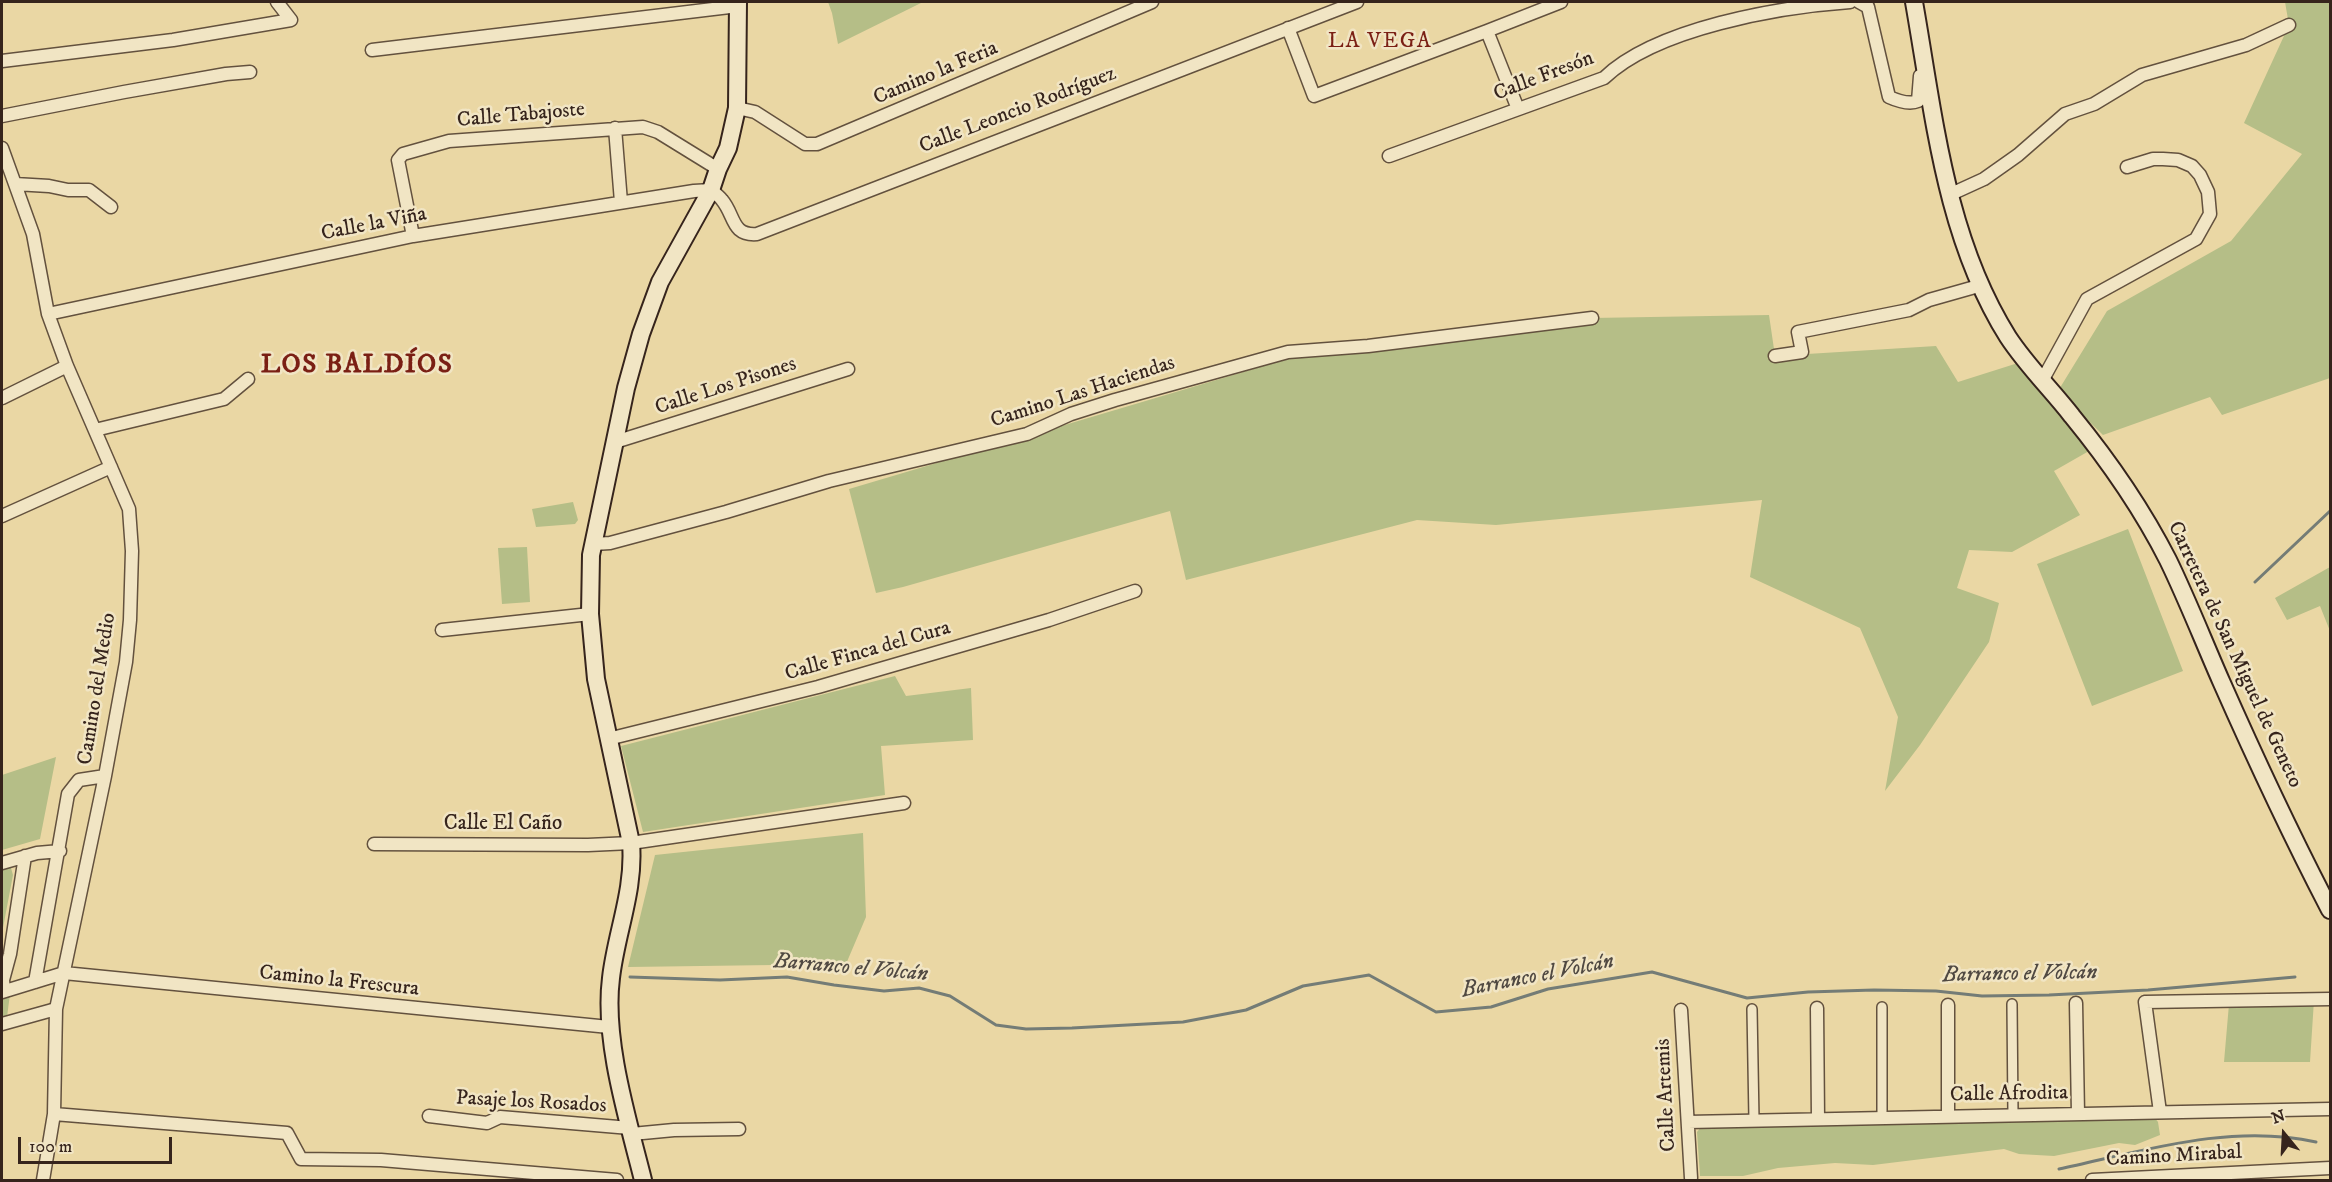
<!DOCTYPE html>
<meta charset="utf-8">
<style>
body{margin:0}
#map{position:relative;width:2332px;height:1182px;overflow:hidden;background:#ead7a4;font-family:"IM FELL DW Pica",serif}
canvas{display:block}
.frame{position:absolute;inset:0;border:3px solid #36241c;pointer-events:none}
.north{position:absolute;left:2254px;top:1104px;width:60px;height:60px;-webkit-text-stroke:4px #f1e5c4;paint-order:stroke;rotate:342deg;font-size:16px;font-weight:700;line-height:24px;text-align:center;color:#36241c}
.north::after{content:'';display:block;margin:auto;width:21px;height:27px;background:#36241c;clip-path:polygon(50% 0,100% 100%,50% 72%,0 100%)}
.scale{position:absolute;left:18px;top:1137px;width:154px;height:27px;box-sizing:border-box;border:3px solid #36241c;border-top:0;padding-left:8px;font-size:18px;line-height:21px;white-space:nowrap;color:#36241c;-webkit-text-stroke:4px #f1e5c4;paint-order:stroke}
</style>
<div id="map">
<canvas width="2332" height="1182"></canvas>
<div class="frame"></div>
<div class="north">N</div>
<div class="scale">100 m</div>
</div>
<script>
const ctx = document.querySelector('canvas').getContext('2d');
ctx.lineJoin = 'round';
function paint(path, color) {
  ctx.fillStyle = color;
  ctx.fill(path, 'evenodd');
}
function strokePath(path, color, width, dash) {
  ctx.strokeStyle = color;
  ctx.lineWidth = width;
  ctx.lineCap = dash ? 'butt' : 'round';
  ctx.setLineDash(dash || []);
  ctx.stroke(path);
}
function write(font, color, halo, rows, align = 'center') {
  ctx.font = font + ' "IM FELL DW Pica",serif';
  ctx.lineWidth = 5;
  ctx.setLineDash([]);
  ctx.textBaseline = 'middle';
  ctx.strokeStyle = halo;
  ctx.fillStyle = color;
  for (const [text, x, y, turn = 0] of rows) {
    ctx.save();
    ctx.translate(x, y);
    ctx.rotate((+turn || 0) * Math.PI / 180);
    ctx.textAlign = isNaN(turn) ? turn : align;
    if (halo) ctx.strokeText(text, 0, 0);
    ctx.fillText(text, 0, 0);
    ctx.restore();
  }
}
const green = new Path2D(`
 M828,2h95l-85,42 -6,-31z
 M2285,2h45v376l-108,37 -12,-18 -107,38 -45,-44 49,-80 124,-70 71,-87 -58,-31 45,-98z
 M1769,315l6,41 161,-10 22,36 60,-19 71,88 -35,20 26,44 -68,37 -43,-2 -12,38 42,15 -10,39 -69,103 -35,46 13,-74 -38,-89 -110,-51 12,-77 -266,25 -79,-5 -231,60 -16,-69 -267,76 -27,6 -27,-104 438,-130 305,-41z
 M573,502l5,18 -3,4 -39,3 -4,-18z
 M2128,529l55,142 -91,35 -55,-142z
 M527,547l3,55 -28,2 -4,-56z
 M2330,567v64l-10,-25 -33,14 -12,-22z
 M895,676l11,20 65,-8 2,52 -92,6 4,49 -242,37 -22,-86z
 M56,757l-16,82 -38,11v-75z
 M863,833l3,84 -20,47 -218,3 27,-112z
 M2,858l2,8 7,2 2,7 -11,58z
 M10,994l-3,23 -5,1v-21z
 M2314,1000l-4,62h-86l5,-58z
 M2155,1118l3,4 2,13 -25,10 -16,-2 -65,13 -35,-2 -15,-5 -131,16 -38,-2 -57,5 -35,8h-43l-3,-44 4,-5z`);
const stream = new Path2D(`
 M2255,582l75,-71
 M630,977l90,3 67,-3 47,8 50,6 35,-3 31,8 46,29 30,4 46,-1 111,-6 63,-12 57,-24 66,-11 67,37 55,-5 57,-18 104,-17 95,26 61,-6 66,-2 62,1 46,5 67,-1 99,-5 147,-13
 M2059,1169c84,-18 171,-46 257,-27`);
const pedestrian = new Path2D(`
 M2012,1004l1,111
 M1882,1007v110
 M1752,1009l2,111`);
const minor = new Path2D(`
 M1859,2l9,5 21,90c9,4 20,8 29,4l2,-25 5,-1
 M1288,28l26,68 173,-65 74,-29
 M1487,31l31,78
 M372,50l366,-44
 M2,61l171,-21 118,-20 -14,-18
 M737,108l18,4 50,32h12l335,-142
 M2,116l122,-24 102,-18 24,-2
 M615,128l6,74
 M2,148l31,86 15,80 19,52 62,143 3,42 -2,69 -4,42 -21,114 -49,233 -2,105 -11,66
 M1389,156l215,-78c52,-50 175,-71 246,-76
 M15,184l34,2 19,4h21l22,17
 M1949,195l35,-16 34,-24 47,-41 29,-10 48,-29 104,-30 43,-20
 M413,236l-15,-76 5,-6 46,-13 194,-14 15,5 60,37
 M48,314l365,-78 281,-45 17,-1c4,3 8,6 11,10 13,15 9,36 35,34l600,-232
 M1775,356l27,-4 -4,-20 111,-22 20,-10 53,-15
 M2042,381l45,-82 109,-60 14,-25 -2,-22 -8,-17 -8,-9 -14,-6 -15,-1h-10l-26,8
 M2,398l65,-32
 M95,430l129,-31 24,-20
 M615,442l233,-73
 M2,516l109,-49
 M594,544l16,-1 116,-31 103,-31 198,-47 44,-20 44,-14 173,-48 80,-6 224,-28
 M442,630l148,-16
 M608,739l210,-52 231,-67 86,-29
 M374,844l214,1 43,-2 273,-40
 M2,863l35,-10 23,-2
 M35,982l33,-188 11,-14 26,-4
 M4,991l-1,-11 7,-26 15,-98
 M2,992l62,-19 545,54
 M2076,1003l2,111
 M1817,1008l1,111
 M1681,1010l10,168
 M2,1024l54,-15
 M2160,1112l-15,-110 185,-3
 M54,1114l233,19 14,26 80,1 236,20
 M429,1116l58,7 13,-6 130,11
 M1948,1116v-111
 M1688,1122l642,-13
 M632,1134l42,-4 65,-1
 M2092,1180l238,-12`);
const secondary = new Path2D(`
 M1914,2c20,113 31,235 94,335 19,29 43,52 64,79 36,44 70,93 96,144 19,39 35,80 53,121 34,77 70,154 109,229
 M643,1180c-15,-60 -40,-140 -32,-202 5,-45 24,-88 20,-135l-35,-164 -6,-65 1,-59 35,-167 15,-54 19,-52 51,-92 7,-21 10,-21 9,-40 1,-106`);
const streetNames = [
 ["Camino la Feria",936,74,-23],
 ["Calle Fresón",1544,77,-21],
 ["Calle Leoncio Rodríguez",1018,111,-21],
 ["Calle Tabajoste",521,116,-5],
 ["Calle la Viña",374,225,-11],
 ["Calle Los Pisones",726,387,-18],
 ["Camino Las Haciendas",1083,393,-18],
 ["Calle Finca del Cura",868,652,-16],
 ["Carretera de San Miguel de Geneto",2234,655,65],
 ["Camino del Medio",98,689,-81],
 ["Calle El Caño",503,825],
 ["Camino la Frescura",339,982,6],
 ["Calle Artemis",1667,1095,-93],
 ["Calle Afrodita",2009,1095,-1],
 ["Pasaje los Rosados",531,1103,3],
 ["Camino Mirabal",2174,1157,-3]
];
const neighbourhoodNames = [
 ["LA VEGA",1380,42]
];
const waterNames = [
 ["Barranco el Volcán",851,969,5],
 ["Barranco el Volcán",2020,975,-1],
 ["Barranco el Volcán",1538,977,-11]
];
const districtNames = [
 ["LOS BALDÍOS",357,366]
];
paint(green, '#b5be87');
strokePath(stream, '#747c76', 3);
strokePath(pedestrian, '#63513e', 12);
strokePath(minor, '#63513e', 15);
strokePath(secondary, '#36241c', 20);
strokePath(pedestrian, '#f1e5c4', 9);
strokePath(minor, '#f1e5c4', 12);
strokePath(secondary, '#f1e5c4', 16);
write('21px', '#36241c', '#f1e5c4', streetNames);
ctx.letterSpacing = '1.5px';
write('22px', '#7a1f14', '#f1e5c4', neighbourhoodNames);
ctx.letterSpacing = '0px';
write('italic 22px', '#504942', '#f1e5c4', waterNames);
ctx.letterSpacing = '1.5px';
write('bold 27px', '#7a1f14', '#f1e5c4', districtNames);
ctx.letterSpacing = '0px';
</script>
